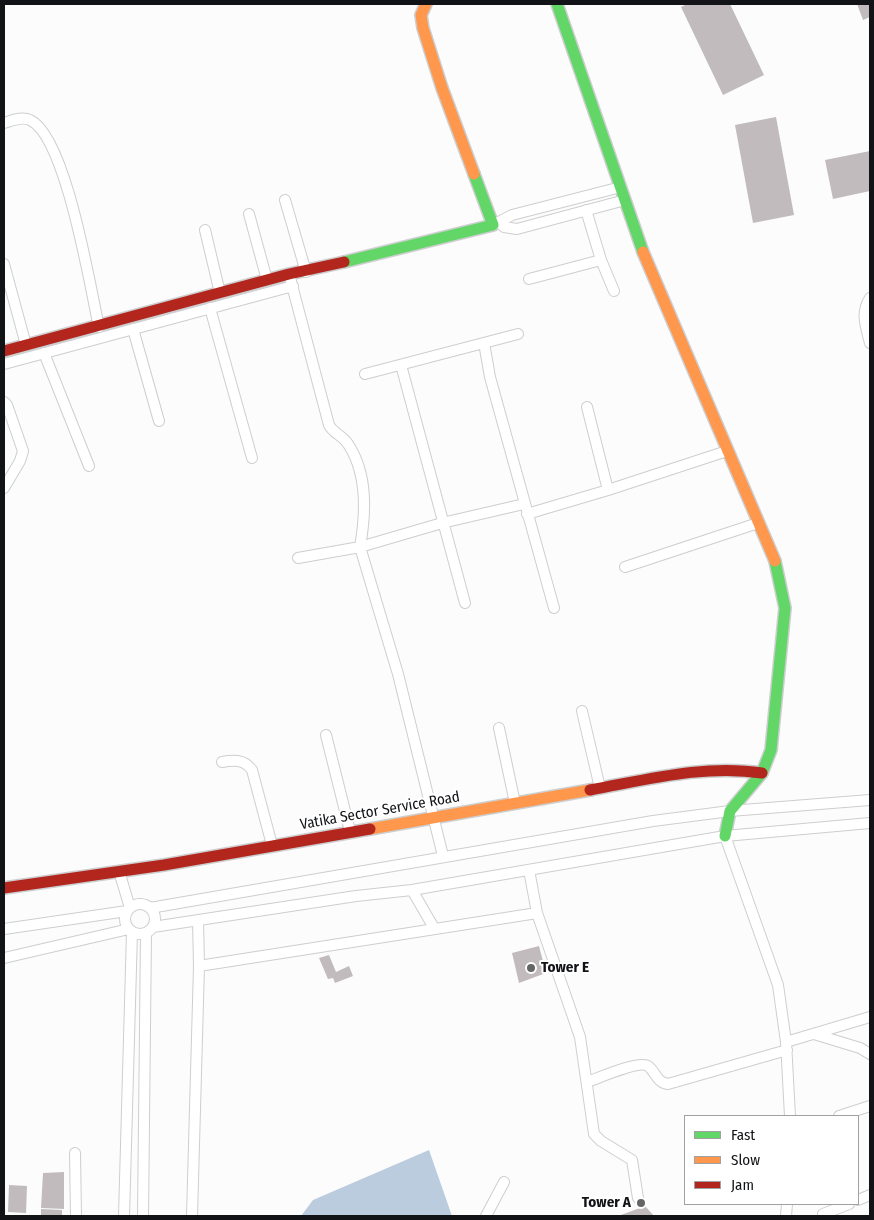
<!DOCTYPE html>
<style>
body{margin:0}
#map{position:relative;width:874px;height:1220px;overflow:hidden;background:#fcfcfc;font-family:"Fira Sans Condensed",sans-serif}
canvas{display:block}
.frame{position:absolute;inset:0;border:5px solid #111316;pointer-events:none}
.legend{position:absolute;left:684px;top:1115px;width:175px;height:90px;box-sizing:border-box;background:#fff;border:1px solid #a0a1a2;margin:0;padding:6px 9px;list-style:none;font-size:15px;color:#111316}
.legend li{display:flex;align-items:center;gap:10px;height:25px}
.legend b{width:25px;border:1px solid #a0a1a2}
</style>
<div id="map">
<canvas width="874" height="1220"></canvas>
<div class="frame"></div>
<ul class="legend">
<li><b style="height:6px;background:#63d668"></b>Fast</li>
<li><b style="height:6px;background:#ff974d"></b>Slow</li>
<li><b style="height:6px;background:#b3261e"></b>Jam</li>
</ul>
</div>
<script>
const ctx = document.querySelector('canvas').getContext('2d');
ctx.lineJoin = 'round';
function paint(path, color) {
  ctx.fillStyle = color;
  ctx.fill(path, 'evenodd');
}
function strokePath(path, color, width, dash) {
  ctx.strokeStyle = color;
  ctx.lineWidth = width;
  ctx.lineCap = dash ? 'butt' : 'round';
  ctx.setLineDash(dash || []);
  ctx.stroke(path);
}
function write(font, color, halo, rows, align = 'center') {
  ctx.font = font + ' "Fira Sans Condensed",sans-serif';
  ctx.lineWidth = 4;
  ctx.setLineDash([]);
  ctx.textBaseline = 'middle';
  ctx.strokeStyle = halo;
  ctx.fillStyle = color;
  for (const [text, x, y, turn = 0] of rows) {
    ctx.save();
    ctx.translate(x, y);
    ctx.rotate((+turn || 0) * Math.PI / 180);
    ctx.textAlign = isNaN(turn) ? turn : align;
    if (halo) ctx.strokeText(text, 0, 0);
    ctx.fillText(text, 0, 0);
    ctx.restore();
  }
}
const water = new Path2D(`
 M429,1150l23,66h-151l12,-16z`);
const building = new Path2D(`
 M687,4h43l34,71 -41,20 -42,-88z
 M857,4h13v13l-7,3z
 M776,117l18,98 -41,8 -18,-98z
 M870,151v40l-37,8 -8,-39z
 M539,946l7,27 -27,10 -7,-30z
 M329,955l7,17 13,-6 4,10 -18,7 -2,-5 -5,1 -9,-21z
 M64,1172v37l-23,-1 2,-35z
 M9,1185l18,1 -1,27 -18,-1z
 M638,1198l16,18h-36l22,-8z
 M41,1209l21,1v6h-21z`);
const street = new Path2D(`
 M4,123c7,-2 18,-7 26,-3 36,16 60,167 69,207
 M285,200l21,72
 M586,210l15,50 13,31
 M249,214l18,66
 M500,223l4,4 13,2 108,-29
 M493,225l19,-10 109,-28
 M205,230l15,63
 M4,264l22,81
 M289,274l40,151c4,8 14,11 19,19 20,30 18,69 12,103l82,-24 82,-19
 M529,279l72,-19
 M870,298c-10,15 -4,29 0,45
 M210,308l42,150
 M133,329l26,92
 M484,343l6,34 64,231
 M44,353l45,113
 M4,364l289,-78
 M401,365l64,238
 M365,374l153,-40
 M4,402l3,3 16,46 -3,10 -16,27
 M587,407l21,83
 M527,514l81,-24 119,-39
 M298,558l62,-11 38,127 45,182
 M625,567l133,-44
 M582,711l18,77
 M499,728l16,75
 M326,735l24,96
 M222,762c12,-2 22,-3 30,8l20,75
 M725,836l53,149 8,57 4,74
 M529,870l8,43 43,124 14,97 7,7 31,19 6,38
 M119,871l11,37
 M412,890l22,38
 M125 919a15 15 0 1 1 30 0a15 15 0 1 1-30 0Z
 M150,908l503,-87 77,-10 140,-11
 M153,927l203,-31 56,-6 313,-54 145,-13
 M4,929l123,-18
 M4,958l125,-29
 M199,966l338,-53
 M814,1034l46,14 10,6
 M786,1042l84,-25
 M587,1082c12,-4 52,-22 61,-16 8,6 8,16 20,18l119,-34
 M839,1116l31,-10
 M75,1153l1,63
 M858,1200l12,-5
 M823,1214l26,-10
 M124,1216l8,-284
 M143,1216l3,-283
 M192,1216l7,-250 -1,-46
 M486,1216l18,-34
 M786,1216l1,-12`);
const fast = new Path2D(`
 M557,4l86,248
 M344,262l149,-37 -19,-51
 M725,836l5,-25 32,-38 9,-23 14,-142 -10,-47`);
const slow = new Path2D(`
 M426,4l-5,11 2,13 19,60 32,86
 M643,252l132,309
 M370,829l220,-39`);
const jam = new Path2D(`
 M4,351l285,-77 55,-12
 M590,790c56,-10 115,-26 172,-17
 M4,888l160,-23 206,-36`);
const markers = [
 [531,968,5,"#636566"],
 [641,1203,5,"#636566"]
];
const streetNames = [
 ["Vatika Sector Service Road",380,811,-10]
];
const poiNames = [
 ["Tower E",541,968],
 ["Tower A",631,1203,"right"]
];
paint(water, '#baccdd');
paint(building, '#c1bbbe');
strokePath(street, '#cdcecf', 12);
strokePath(fast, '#cdcecf', 14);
strokePath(slow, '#cdcecf', 14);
strokePath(jam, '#cdcecf', 14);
strokePath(street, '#fff', 10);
strokePath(fast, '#63d668', 11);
strokePath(slow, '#ff974d', 11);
strokePath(jam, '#b3261e', 11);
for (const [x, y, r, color] of markers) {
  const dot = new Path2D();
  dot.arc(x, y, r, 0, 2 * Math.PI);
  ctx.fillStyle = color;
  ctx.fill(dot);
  strokePath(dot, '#fff', 2);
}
write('15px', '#111316', '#fff', streetNames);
write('bold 15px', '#111316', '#fff', poiNames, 'left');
</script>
